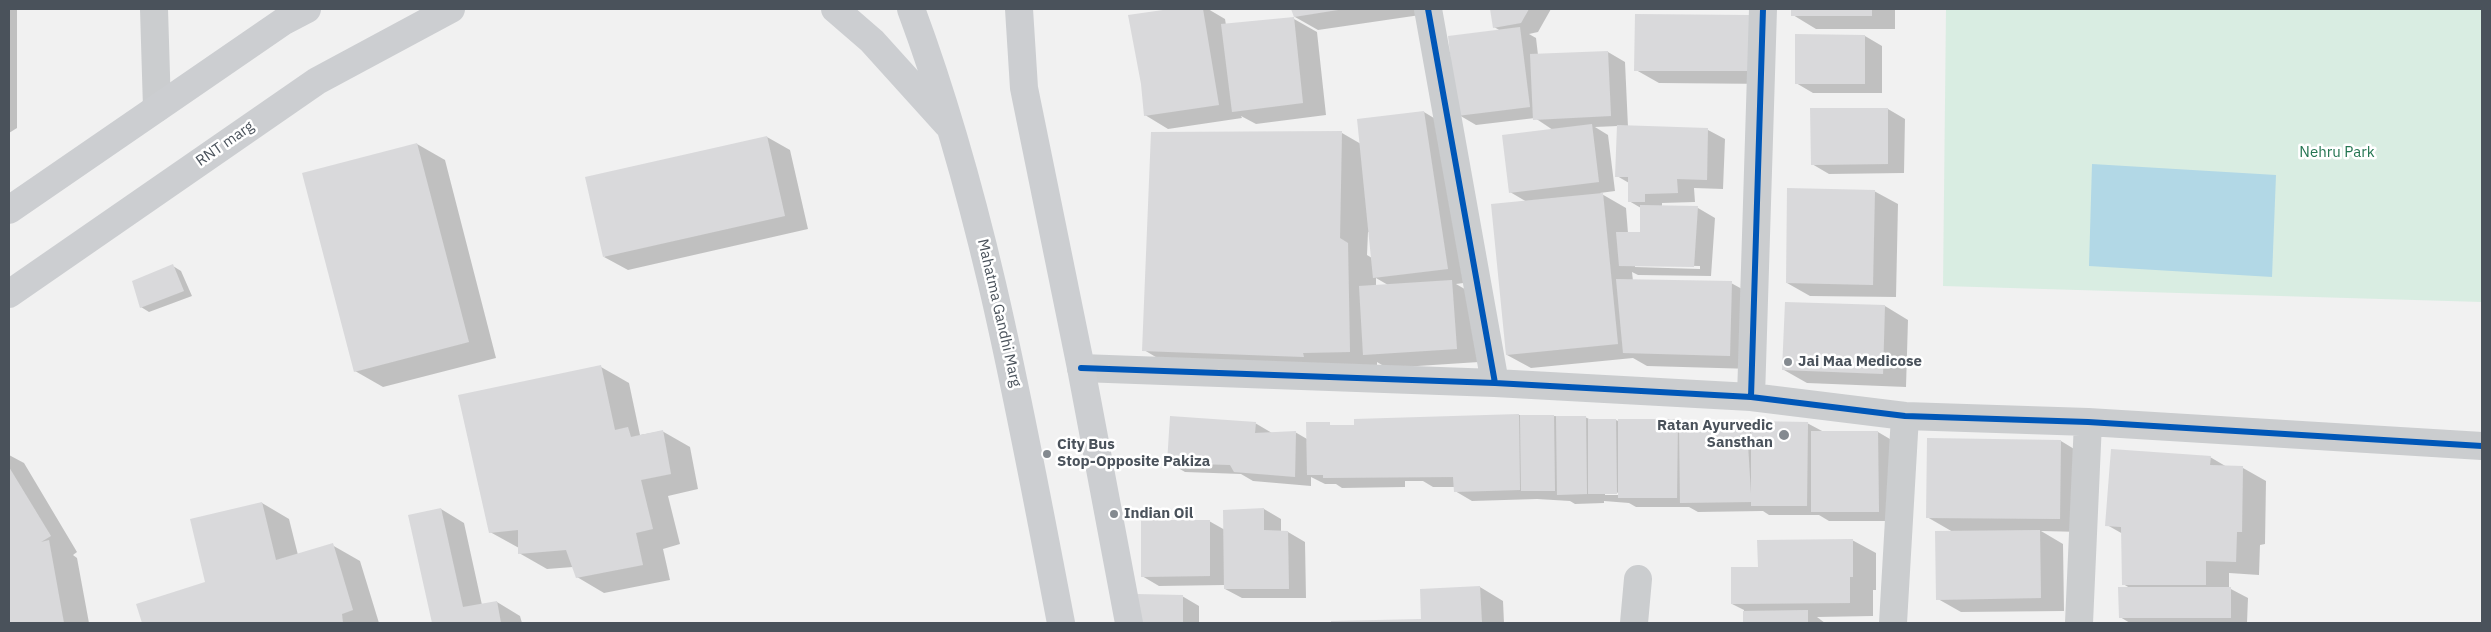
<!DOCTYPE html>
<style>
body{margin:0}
#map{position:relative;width:2491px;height:632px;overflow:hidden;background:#f1f1f1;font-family:"IBM Plex Sans",sans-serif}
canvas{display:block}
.frame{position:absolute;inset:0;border:10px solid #4a525b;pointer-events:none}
</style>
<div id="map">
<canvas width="2491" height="632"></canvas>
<div class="frame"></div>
</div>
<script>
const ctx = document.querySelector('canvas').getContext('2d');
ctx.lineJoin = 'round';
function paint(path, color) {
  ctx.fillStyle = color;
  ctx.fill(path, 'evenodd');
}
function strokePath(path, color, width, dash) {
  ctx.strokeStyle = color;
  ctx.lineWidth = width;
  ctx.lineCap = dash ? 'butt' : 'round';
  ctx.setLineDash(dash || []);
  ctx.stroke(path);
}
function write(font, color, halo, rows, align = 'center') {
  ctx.font = font + ' "IBM Plex Sans",sans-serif';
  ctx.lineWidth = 5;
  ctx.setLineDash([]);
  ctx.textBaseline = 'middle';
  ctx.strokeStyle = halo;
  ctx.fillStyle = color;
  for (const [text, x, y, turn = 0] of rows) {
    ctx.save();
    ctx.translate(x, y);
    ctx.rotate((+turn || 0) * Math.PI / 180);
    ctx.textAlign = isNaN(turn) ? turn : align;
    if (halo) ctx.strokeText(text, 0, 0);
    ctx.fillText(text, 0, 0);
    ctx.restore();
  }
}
const green = new Path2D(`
 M1946,9h536v293l-539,-16z`);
const water = new Path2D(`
 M2092,164l184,11 -4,102 -183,-11z`);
const shadow = new Path2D(`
 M9,9h8v119l-8,5z
 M1179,9h29l17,10 1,6 68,-6 23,13 9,83 -70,9 -15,-8 1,2 -74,11 -23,-14 -2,-31 -14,-68z
 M1293,9h133l1,5 -109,16 -23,-13z
 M1492,9h59l-13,23 -9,2 7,4 2,17 70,-3 17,10 3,65 80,3 17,9 -2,50 -29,-1 1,14 -33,1v4l36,1 17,10 -4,58 -73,-1 -6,-3 1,9 98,2 24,13 -2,73 -106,-3 -14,-8 -102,10 -24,-13 20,-153 -17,-10 43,-62 -18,-12 -59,7 -17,-10 42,-84 -7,-4zM1618,126l-1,50 12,7v18l12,7v25h-13l-2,-25 -26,-15 15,-2 -7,-56 -13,-8zM1635,265l65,1v3l-65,-2z
 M1793,9h102v20h-79l-23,-14z
 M1749,16l23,68 -113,-1 -23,-13z
 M1865,36l17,10v47h-69l-17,-10z
 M1888,109l17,10 -1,54 -75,1 -17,-10z
 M1424,112l23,14 24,156 -15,2 19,11 4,67 -92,6 -10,-6v5l-206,-1 -27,-16 198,-217 19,11zM1368,232h1l3,26 -5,-3zM1376,278l12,7 -12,1z
 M767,137l23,13 18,79 -180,41 -24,-13z
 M417,144l28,16 51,198 -113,29 -28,-16z
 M1874,191l24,13 -2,93 -86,-1 -23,-13z
 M173,266l8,5 11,25 -43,16 -8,-5z
 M1885,306l23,14 -2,67 -99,-4 -23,-13z
 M601,367l28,16 11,52 22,-4 28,16 8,42 -30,7 12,48 -17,5 7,31 -66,13 -27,-16 -4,-10 -26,2 -28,-16v-5l-29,-16z
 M1519,415l66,2 6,3h25l4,2 57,-1 12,6 58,2 5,3 55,-9 17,9h54l17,10 1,79h-67l-10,-6h-50l-6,-4 -65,1 -9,-5h-53l-7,-4 -25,-2v2l-29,1 -5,-3 -33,-2 -65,2 -17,-10v-4h-22l-10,-6h-18v6l-63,1 -6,-4h-11l-14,-7v9l-58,-5 -12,-7 -56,-2 -17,-10 87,-39 17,10 23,-1 12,7 48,-13zM1605,492l19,1v2h-19z
 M2061,441l23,14 -1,77 -42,-1 22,13 1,67 -103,1 -23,-13 15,-67 -26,-15z
 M9,455l15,8 53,89 -4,3 4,3 12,65h-80z
 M2210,457l17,10 16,1 23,13 -1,63 -5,1 -1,30 -30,-2v15l19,10 -1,25h-117l-10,-6 10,-29 -7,-4v-50l-16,-9z
 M262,503l27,16 9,36 34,-10 28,16 19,62h-236l-6,-18 70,-22z
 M441,509l23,14 18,82 15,-3 23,14 2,7h-89l-23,-107z
 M1264,509l17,10v13h7l17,10 1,56h-64l-17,-9v-4l-66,1 -17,-10 67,-55 16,9z
 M1852,540l24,13v37h-3v26l-56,1 8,6h-81v-13l-12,-6 27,-36z
 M1480,587l23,14 1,22h-171l90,-2z
 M1182,596l17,10v17h-62z`);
const building = new Path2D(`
 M1170,9h33l16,96 -75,11 -3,-32 -13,-69z
 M1291,9h53l-50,8 9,86 -71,9 -11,-88 73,-7z
 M1490,9h39l-8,14 -28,5z
 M1791,9h81v7h-81z
 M1635,14l115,1 -1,56h-115z
 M1520,27l10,80 -73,9 -9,-80z
 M1795,34l70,1v49h-70z
 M1608,51l3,65 -78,4 -3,-66z
 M1810,108h78v56l-77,1z
 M1424,111l24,158 -75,9 -16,-159z
 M1592,124l7,58 -90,11 -7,-58z
 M1617,125l91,3 -1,52 -30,-1 1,14 -33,1v8h-17v-25h-13z
 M1342,131l-2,107 8,5 2,109 -47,1 1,4 -162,-6 9,-219z
 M767,136l18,80 -182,41 -18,-80z
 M417,143l52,199 -115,30 -52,-199z
 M1787,188l88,2 -2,95 -87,-2z
 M1603,193l15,151 -112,11 -15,-151z
 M1640,205l58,1 -4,61 -75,-1 -3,-34h24z
 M173,264l11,27 -44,17 -8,-27z
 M1616,279l116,2 -2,75 -107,-3z
 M1452,280l5,69 -94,6 -4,-69z
 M1785,302l100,3 -2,69 -101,-4z
 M601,365l14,65 13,-3 3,10 32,-7 8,44 -30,6 12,49 -17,4 7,32 -67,13 -10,-28 -48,4v-24l-29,3 -31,-138z
 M1519,414l1,76 -66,2 -1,-15 -130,1v-3h-16l-1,-53h24v3h24v-6z
 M1520,415h34l1,76h-34z
 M1170,416l86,6 -1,11 41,-2 -1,46 -61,-5 -4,-7 -63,-2z
 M1556,416h30l1,78 -30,1z
 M1588,419h28l1,75h-29z
 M1618,419h60l-1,79h-59z
 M1751,421l57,1 -1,84h-56v-4l-71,1 -1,-77 68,2 4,66z
 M1811,431h67l1,81h-68z
 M1927,438l134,2 -1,79 -134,-1z
 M2111,449l100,7 -1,9 33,1 -1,66h-5l-1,30 -30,-1v24h-84l-1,-58 -16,-1z
 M9,467l42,69 -10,6 8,-2 15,83h-55z
 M262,502l14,58 57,-17 20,67 -11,4 1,9h-201l-6,-19 69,-22 -15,-63z
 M441,508l22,99 34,-6 4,22h-69l-24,-108z
 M1264,508v22l24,1 1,58h-65l-1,-79z
 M1141,520h69v56l-69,1z
 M2040,530l1,68 -105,2 -1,-69z
 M1853,539v38h-3v26l-119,1v-37h27l-1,-27z
 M1480,586l2,37h-151v-2l90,-2 -1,-30z
 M2118,587h113v31h-112z
 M1136,594l47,1v28h-47z
 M1808,610v13h-65v-12z`);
const street = new Path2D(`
 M154,9l3,99
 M1428,9l67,374
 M1081,368l414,15 256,14 154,19 183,6 394,24
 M1751,397l12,-388
 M1634,623l4,-44
 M1893,623l12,-207
 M2079,623l9,-201`);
const secondary = new Path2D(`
 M835,9l37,32 75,83
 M911,9c74,199 110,407 150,614
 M1019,9l5,79 57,280 48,255
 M9,210l275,-189 23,-12
 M9,294l308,-213 134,-72`);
const cycleway = new Path2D(`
 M1428,9l67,374
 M1081,368l414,15 256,14 154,19 183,6 394,24
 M1751,397l12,-388`);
const markers = [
 [1788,362,5,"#848a90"],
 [1784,435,6,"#848a90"],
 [1047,454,5,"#848a90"],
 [1114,514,5,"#848a90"]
];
const streetNames = [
 ["RNT marg",225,144,-35],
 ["Mahatma Gandhi Marg",999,313,77]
];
const parkNames = [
 ["Nehru Park",2337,153]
];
const poiNames = [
 ["Jai Maa Medicose",1798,362],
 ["Ratan Ayurvedic",1773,426,"right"],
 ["Sansthan",1773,443,"right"],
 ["City Bus",1057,445],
 ["Stop-Opposite Pakiza",1057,462],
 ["Indian Oil",1124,514]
];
paint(green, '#d9ede2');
paint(water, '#b2d8e6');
paint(shadow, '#0003');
paint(building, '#d9d9db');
strokePath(street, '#cbcdcf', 28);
strokePath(secondary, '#ccced1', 28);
strokePath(cycleway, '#0057b8', 6);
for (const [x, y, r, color] of markers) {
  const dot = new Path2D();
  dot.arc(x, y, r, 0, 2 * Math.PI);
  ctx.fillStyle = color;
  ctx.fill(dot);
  strokePath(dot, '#fff', 2);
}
write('15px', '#4a525b', '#fff', streetNames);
write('15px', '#237551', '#fff', parkNames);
write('bold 15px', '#4a525b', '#fff', poiNames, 'left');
</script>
